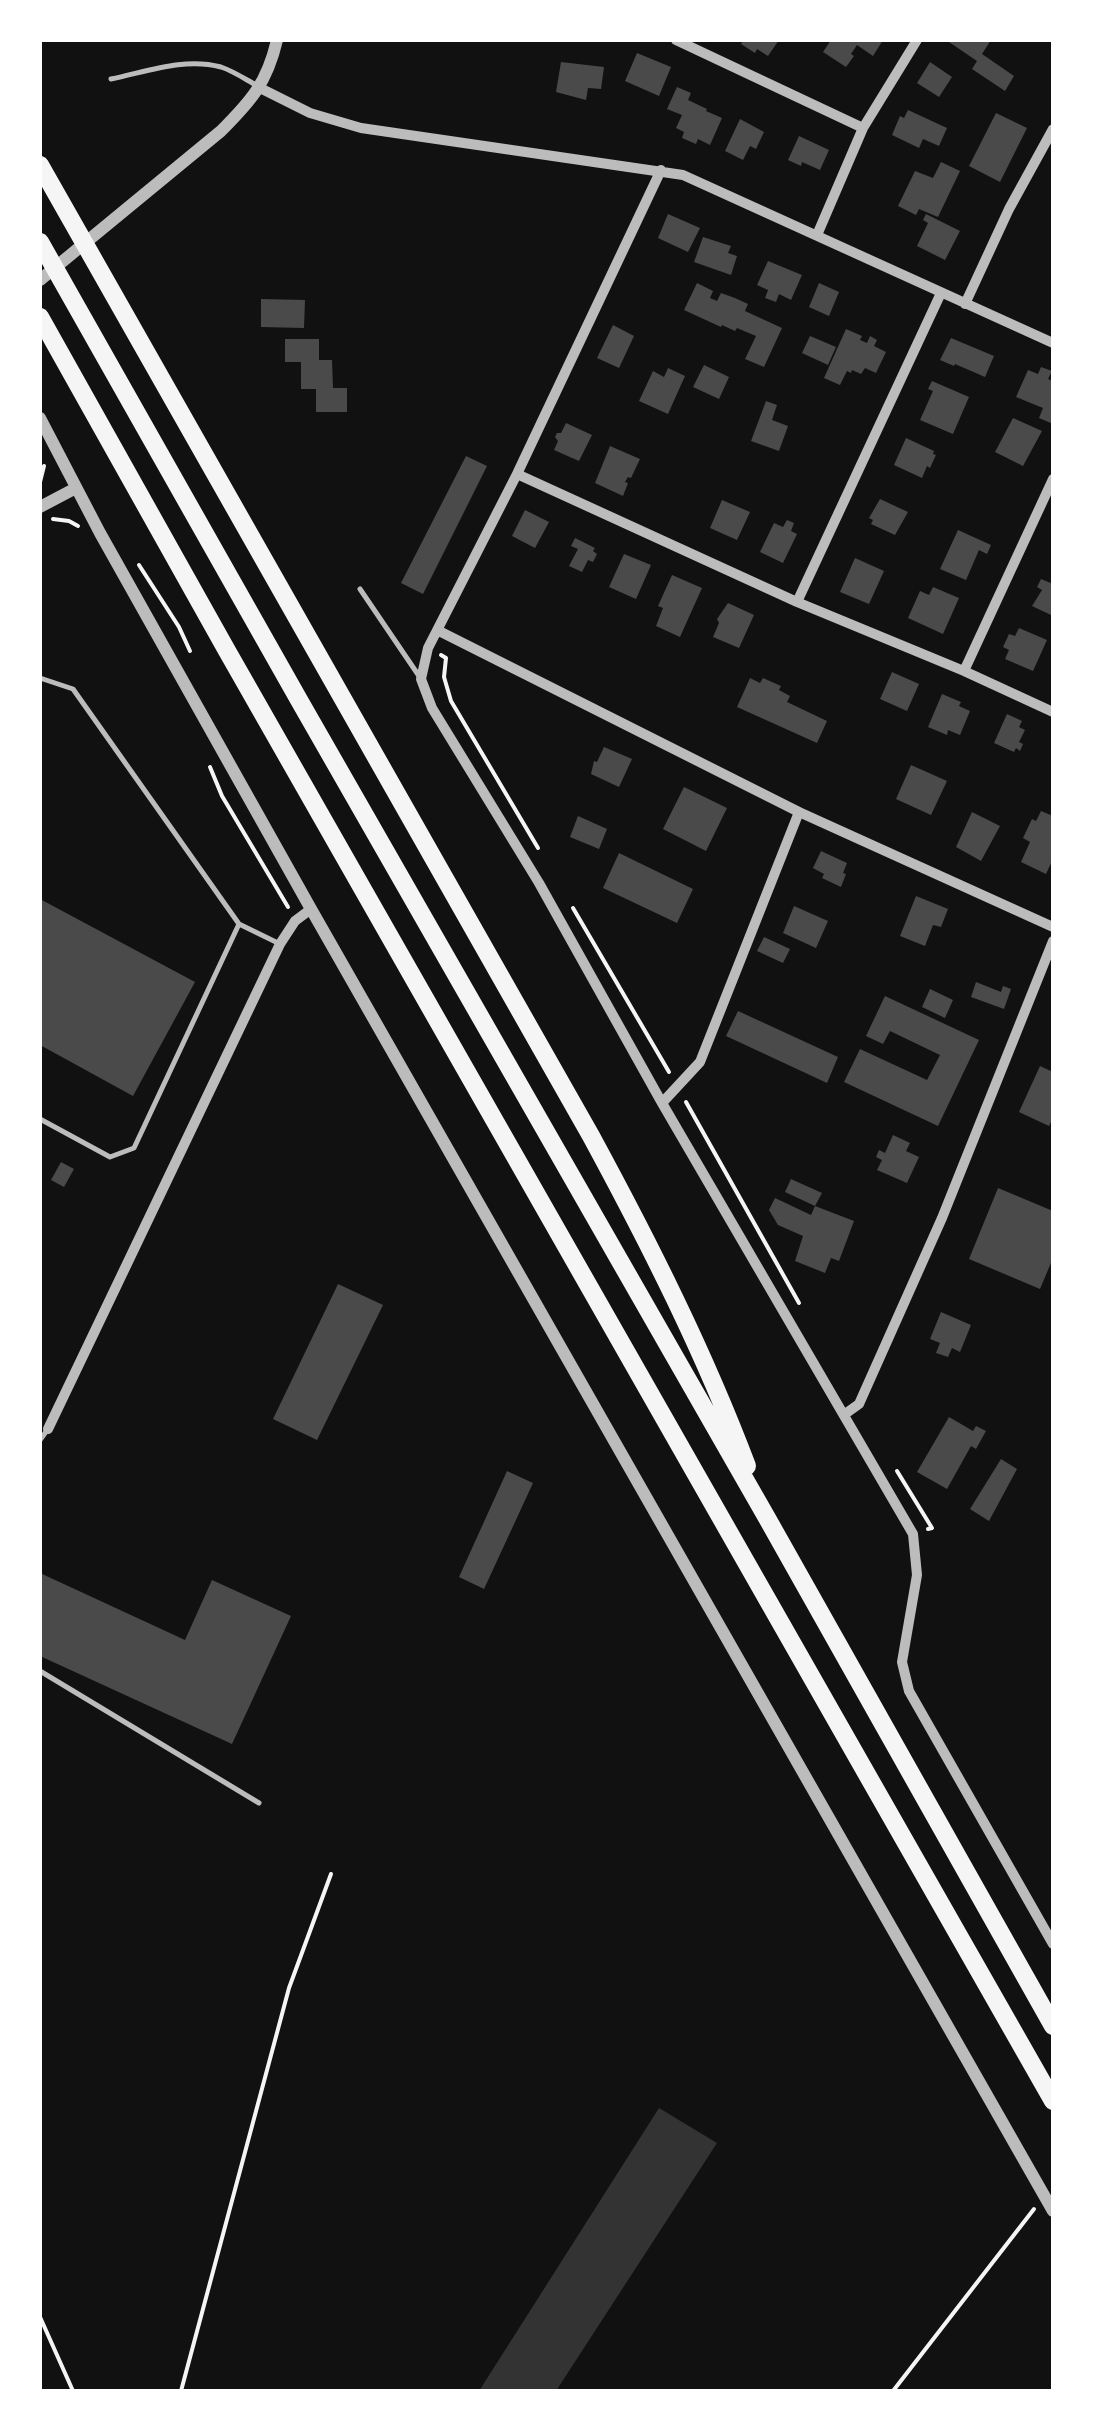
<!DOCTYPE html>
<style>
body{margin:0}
#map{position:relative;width:1093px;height:2431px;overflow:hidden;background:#111;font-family:"PT Sans Narrow",sans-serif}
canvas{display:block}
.frame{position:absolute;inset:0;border:42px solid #fff;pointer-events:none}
</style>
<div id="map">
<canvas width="1093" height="2431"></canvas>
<div class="frame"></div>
</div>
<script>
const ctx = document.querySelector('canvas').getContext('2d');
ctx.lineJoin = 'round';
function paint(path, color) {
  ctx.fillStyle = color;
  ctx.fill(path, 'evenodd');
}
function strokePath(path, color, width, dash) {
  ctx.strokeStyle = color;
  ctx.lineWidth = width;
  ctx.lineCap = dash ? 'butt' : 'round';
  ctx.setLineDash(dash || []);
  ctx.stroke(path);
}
const water = new Path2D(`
 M659,2108l58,35 -161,248h-77z`);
const building = new Path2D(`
 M743,40h36l-11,16 -11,-7 -2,4 -14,-9z
 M831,40h52l-10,16 -16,-11 -6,9 3,2 -8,11 -23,-15z
 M946,40h45l-9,14 32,22 -9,15 -33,-22 5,-8z
 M637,53l34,14 -12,29 -34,-15z
 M561,62l43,5 -3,22 -13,-1 -2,12 -30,-8z
 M930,62l22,15 -13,20 -22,-14z
 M677,87l14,6 -3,7 19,9 -1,2 16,7 -12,27 -12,-6 -2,5 -14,-6 2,-6 -8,-4 6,-13 -15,-6z
 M908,110l39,18 -8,18 -16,-7 -4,9 -27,-13 8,-19 4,2z
 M996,113l31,15 -27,54 -31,-16z
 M740,119l24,13 -8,17 -6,-3 -7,14 -18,-9z
 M799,136l30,14 -9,20 -18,-8 -1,4 -13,-6z
 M941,162l19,9 -22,46 -19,-8 -3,6 -18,-9 17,-35 18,7z
 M668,214l32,14 -12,24 -30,-14z
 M926,214l34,17 -15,29 -28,-14 11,-23 -5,-3z
 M703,237l28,9 -3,7 9,3 -6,19 -37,-13z
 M768,261l34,14 -11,25 -12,-6 -3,8 -11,-4 3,-8 -11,-5z
 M697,283l16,8 -3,7 7,3 4,-8 14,5 13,6 -3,7 37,17 -18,39 -19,-8 11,-23 -19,-8 -2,3 -13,-6 -1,2 -37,-17z
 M819,283l20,9 -10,24 -20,-9z
 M261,299l44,1 -1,28 -43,-1z
 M613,325l21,11 -15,32 -22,-10z
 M846,329l16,7 -2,4 7,3 3,-7 7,4 -3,6 12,6 -10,21 -11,-5 -4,6 -9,-4 -1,3 -4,-2 -7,14 -16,-7z
 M810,336l26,11 -8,18 -26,-12z
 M951,338l43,18 -9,21 -30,-13 -1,2 -14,-6z
 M285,339h34v21h13l1,28h14v24h-31v-23h-15v-27h-16z
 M704,365l25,12 -10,22 -26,-12z
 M1041,367l11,4 -4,8 5,2 -2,31 2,1v11l-14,-6 4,-10 -27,-11 12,-27 10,4z
 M668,368l17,8 -17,38 -29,-13 14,-30 11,6z
 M932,381l37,16 -16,37 -33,-14 13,-29 -5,-2z
 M766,401l11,4 -5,15 16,6 -9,25 -28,-10z
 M1013,418l29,13 -19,35 -28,-14z
 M566,423l26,12 -13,26 -25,-11 4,-9 -3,-4 2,-4h4z
 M906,438l28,13 -1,3 3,1 -6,13 -3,-2 -5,12 -28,-13z
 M610,446l30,13 -9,19 -3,-1 -3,5 3,1 -5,13 -28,-13z
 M466,456l21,10 -64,128 -22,-11z
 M880,499l28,13 -13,23 -24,-11 2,-4 -4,-2z
 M722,500l28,12 -13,28 -27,-12z
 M525,510l24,12 -14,26 -23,-12z
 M787,520l7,3 -3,8 6,3 -14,29 -23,-11 14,-29 9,4z
 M958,530l33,15 -4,9 -8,-4 -13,30 -26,-11z
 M575,538l20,10 -2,3 4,3 -4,8 -5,-2 -6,12 -13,-6 9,-17 -7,-3z
 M624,554l27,11 -15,34 -27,-12z
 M855,558l29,13 -15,33 -29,-12z
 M672,575l30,13 -22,49 -24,-11 7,-18 -5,-2z
 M1041,579l12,5v32l-21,-10 10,-16 -5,-3z
 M933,587l26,11 -16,36 -35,-16 12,-27 9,4z
 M728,603l26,12 -15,33 -26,-11 6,-14 -2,-4z
 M1019,628l28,12 -14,31 -28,-12 4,-9 -6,-3 6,-13 6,2z
 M892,672l27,12 -12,27 -27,-12z
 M750,678l10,5 3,-5 18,8 -2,4 11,6 -3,6 40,19 -10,22 -80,-36z
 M942,694l19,8 -2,4 11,5 -10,24 -12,-5 -1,5 -19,-8z
 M1007,714l15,7 -3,6 6,3 -6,12 4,2 -3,7 -4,-3 -2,4 -20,-9z
 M604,747l28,12 -13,28 -28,-13 3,-13 3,1z
 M911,765l36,16 -16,34 -35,-16z
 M684,787l43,21 -21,43 -43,-22z
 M1041,811l12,5v43l-7,15 -25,-12 9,-20 -7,-4 9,-19 4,2z
 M972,812l28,14 -19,35 -25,-14z
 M578,816l29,13 -8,20 -29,-12z
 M821,851l26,12 -4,10 3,1 -5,13 -19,-9 2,-4 -11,-6z
 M619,853l74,36 -16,34 -74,-35z
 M916,896l32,13 -7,18 -8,-2 -8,21 -25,-10z
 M40,899l155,83 -62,114 -93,-51z
 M794,906l34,15 -12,27 -33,-15z
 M764,937l26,12 -7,14 -26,-12z
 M976,982l25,10 2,-6 8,3 -7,20 -33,-12z
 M930,989l23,11 -8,18 -23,-11z
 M885,996l94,44 -41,86 -94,-44 16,-33 67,31 13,-25 -50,-24 -7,13 -17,-8z
 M738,1011l100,46 -11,26 -101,-47z
 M1040,1066l13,6v46l-4,8 -30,-14z
 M893,1135l17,8 -4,8 13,6 -12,26 -30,-13 5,-10 -6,-3 3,-7 6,3z
 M61,1162l13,7 -10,18 -13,-7z
 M791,1179l31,14 -7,13 39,15 -15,40 -8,-3 -6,15 -30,-12 8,-25 -25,-11 -9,-15 6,-12 36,17 4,-9 -30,-14z
 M998,1188l55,23v47l-13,31 -71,-30z
 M338,1284l45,21 -66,135 -44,-21z
 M941,1312l30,13 -11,27 -8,-4 -4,9 -12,-4 4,-10 -10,-4z
 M949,1417l24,14 3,-5 10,5 -10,18 -5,-3 -24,43 -30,-17z
 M1001,1459l16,10 -28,52 -19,-12z
 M507,1471l26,12 -49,106 -25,-12z
 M40,1573l145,67 27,-60 79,36 -59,128 -192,-88z`);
const path = new Path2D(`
 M40,482l4,-16
 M53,519l16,2 9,5
 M139,565l40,62 11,24
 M441,655l5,3 -2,19 7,24 87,147
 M210,767l12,29 66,111
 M573,908l96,164
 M686,1102l113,201
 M897,1471l35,57 -4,1
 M40,2317l33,74
 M181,2391l108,-403 42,-114
 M893,2391l141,-182`);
const service = new Path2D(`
 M111,79c35,-7 73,-22 110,-12 12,4 24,12 35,18
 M360,589l59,87
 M40,678l33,11 166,235 41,20
 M40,1119l70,38 24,-9 105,-224
 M40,1440l8,-11
 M40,1671l219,132`);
const minor = new Path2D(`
 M676,40l187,88
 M260,88l50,25 51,15 322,47 370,168
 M661,170l-144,304 -89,174 -7,31 11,29 107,175 123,220 251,431 4,41 -15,87 7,29 144,253
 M817,235l46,-107 54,-88
 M965,304l44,-95 44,-80
 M517,474l280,128 167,69 89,41
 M797,602l144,-309
 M439,631l360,181 254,115
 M964,671l89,-192
 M662,1103l38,-41 99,-250
 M845,1414l14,-10 83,-186 111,-277
 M48,1429l232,-485 15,-23 16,-12`);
const tertiary = new Path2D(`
 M40,280l181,-149c30,-30 46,-48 56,-91
 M40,418l60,115 211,376 742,1302
 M40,507l36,-19`);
const motorway = new Path2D(`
 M40,165l551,971c58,107 113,216 156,330
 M40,242l259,458 468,818 286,508
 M40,317l186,332 827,1452`);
paint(water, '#333');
paint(building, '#4a4a4a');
strokePath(path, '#f5f5f5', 4);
strokePath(service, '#bcbcbc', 5);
strokePath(minor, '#bcbcbc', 10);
strokePath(tertiary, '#bcbcbc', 12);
strokePath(motorway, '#f5f5f5', 18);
</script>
